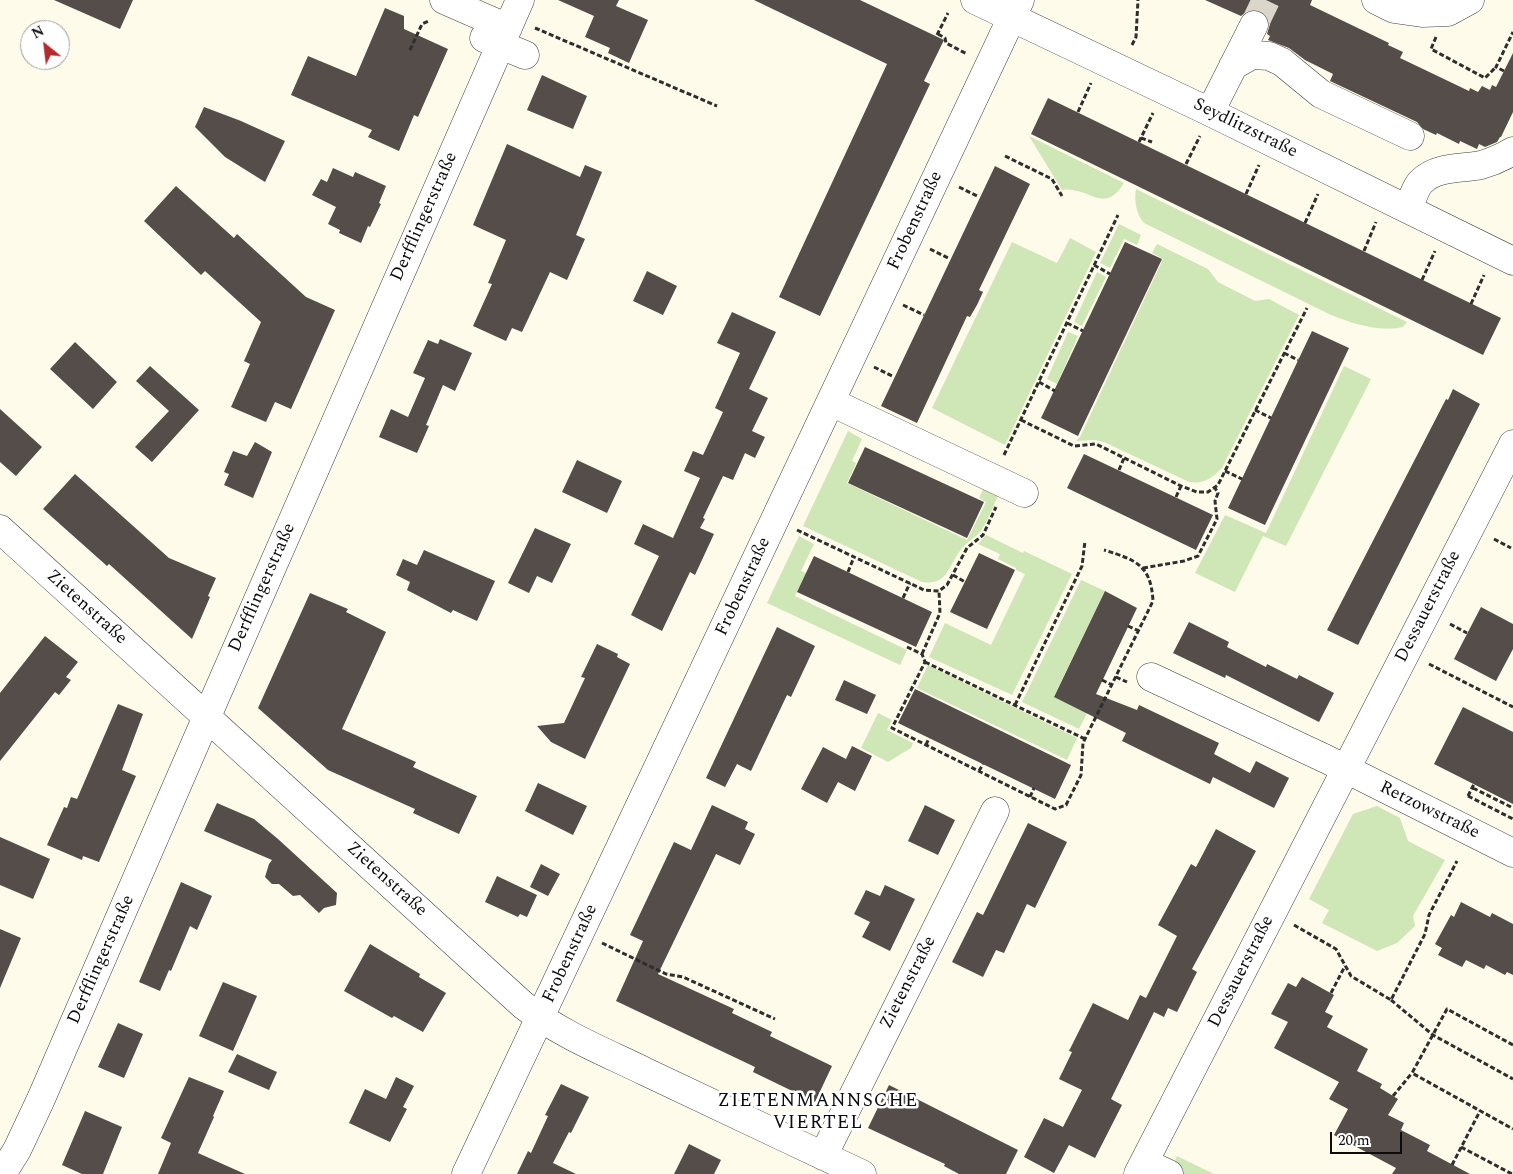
<!DOCTYPE html>
<meta charset="utf-8">
<style>
body{margin:0}
#map{position:relative;width:1513px;height:1174px;overflow:hidden;background:#fefbeb;font-family:Spectral,serif}
canvas{display:block}
.north{position:absolute;left:20px;top:20px;width:50px;height:50px;box-sizing:border-box;background:#fff;border:1px solid #9e9e9e;border-radius:50%;rotate:331deg;font-size:14px;font-weight:700;line-height:20px;text-align:center;color:#0c0c0c}
.north::after{content:'';display:block;margin:auto;width:18px;height:22px;background:#b42b2f;clip-path:polygon(50% 0,100% 100%,50% 72%,0 100%)}
.scale{position:absolute;left:1330px;top:1132px;width:72px;height:22px;box-sizing:border-box;border:2px solid #0c0c0c;border-top:0;padding-left:6px;font-size:15px;line-height:18px;white-space:nowrap;color:#0c0c0c;-webkit-text-stroke:4px #fff;paint-order:stroke}
</style>
<div id="map">
<canvas width="1513" height="1174"></canvas>
<div class="north">N</div>
<div class="scale">20 m</div>
</div>
<script>
const ctx = document.querySelector('canvas').getContext('2d');
ctx.lineJoin = 'round';
function paint(path, color) {
  ctx.fillStyle = color;
  ctx.fill(path, 'evenodd');
}
function strokePath(path, color, width, dash) {
  ctx.strokeStyle = color;
  ctx.lineWidth = width;
  ctx.lineCap = dash ? 'butt' : 'round';
  ctx.setLineDash(dash || []);
  ctx.stroke(path);
}
function write(font, color, halo, rows, align = 'center') {
  ctx.font = font + ' Spectral,serif';
  ctx.lineWidth = 5;
  ctx.setLineDash([]);
  ctx.textBaseline = 'middle';
  ctx.strokeStyle = halo;
  ctx.fillStyle = color;
  for (const [text, x, y, turn = 0] of rows) {
    ctx.save();
    ctx.translate(x, y);
    ctx.rotate((+turn || 0) * Math.PI / 180);
    ctx.textAlign = isNaN(turn) ? turn : align;
    if (halo) ctx.strokeText(text, 0, 0);
    ctx.fillText(text, 0, 0);
    ctx.restore();
  }
}
const green = new Path2D(`
 M1029,136l95,47c-20,33 -35,3 -62,7z
 M1136,189l271,133 -4,5c-25,5 -49,-3 -72,-12l-187,-92c-8,-9 -10,-23 -8,-34z
 M1119,224l22,11 -4,10 -13,-6 -14,29 -10,-5z
 M1070,238l26,14 -91,193 -73,-37 80,-166 45,21z
 M1157,244l51,25 10,13 37,19 14,-2 30,16 -77,153c-11,11 -18,16 -33,14l-85,-40 -9,-2 -19,1 4,-4 83,-178 -11,-6z
 M1097,272l9,5 -24,49 -8,-4z
 M1068,332l10,4 -21,48 -10,-5z
 M1344,366l27,13 -85,167 -23,-10 -28,56 -40,-19 30,-58 41,18z
 M848,431l14,8 -10,22 4,2 -9,20 120,57 19,-38 -7,-4 7,-15 15,7c-7,13 -12,30 -21,42 -6,7 -15,11 -20,19 -12,16 -13,35 -38,31l-119,-56z
 M986,535l37,18 1,-2 48,23 -60,121 -83,-38 16,-34 46,22 34,-71 -9,-4v-2l-18,-9 2,-5 -22,-10z
 M799,536l15,8 -13,27 5,2 -11,23 112,54 -7,15 -133,-62z
 M1081,580l24,11 -51,105 33,17 -8,16 -57,-27z
 M928,665l149,73 -10,22 -150,-72z
 M878,713l14,7 -5,10 26,13 -2,5 -23,14 -27,-14z
 M1377,806l23,12 8,23 37,19 -32,56 2,10 -18,17 -20,8 -55,-28 7,-13 -20,-11 44,-85z
 M1177,1156l37,18h-45z`);
const building = new Path2D(`
 M54,0h79l-13,29z
 M558,0h61l-3,6 32,14 -19,43 -21,-10 2,-5 -25,-11 9,-21z
 M754,0h106l84,40 -20,41 6,3 -110,232 -41,-19 108,-233z
 M1205,0h107l-2,5 79,38 -1,2 15,7 -3,6 69,33 1,-3 8,4 4,-6 8,4 2,-5 4,2 17,-34v59l-12,25h-1l-3,5 -12,5 -6,-3 -2,5 -17,-8 -1,3 -22,-11 -1,2 -13,-6 -6,-7 -87,-41 3,-7 -28,-14 -16,-12 -21,-8 2,-4 -3,-2 3,-10 -3,-8 -6,-5 -8,-2 -7,3 -5,4z
 M385,8l19,8v13l44,20 -30,68 -4,-2 -15,36 -31,-14 4,-7 -81,-35 17,-39 48,20z
 M542,75l45,21 -14,33 -46,-19z
 M1048,98l453,220 -18,37 -452,-221z
 M204,107l37,14 44,20 -20,41 -40,-25 -30,-30z
 M507,144l73,33 5,-12 17,7 -26,63 9,4 -18,41 -17,-8 -28,60 -10,-4 -6,13 -33,-15 19,-42 -4,-1 18,-43 -33,-15z
 M995,166l35,18 -51,106 4,2 -6,13 -7,12 -3,-1 -50,107 -36,-17z
 M333,168l20,9 2,-5 31,14 -7,17 2,1 -11,23 -2,-1 -7,17 -22,-10 1,-3 -12,-6 8,-17 -24,-12 9,-16 6,3z
 M176,186l58,52 3,-4 69,63 29,13 -44,99 -16,-7 -9,20 -35,-15 19,-43 -6,-3 17,-39 -56,-51 -4,4 -57,-54z
 M1125,242l37,17 -84,177 -37,-18z
 M647,271l30,15 -14,29 -30,-14z
 M732,312l44,20 -27,57 19,9 -16,33 13,6 -10,21 -10,-5 -12,27 -10,-4 -20,42 2,1 -5,9 14,6 -19,41 -5,-3 -28,59 -31,-16 28,-59 -25,-12 9,-20 30,14 27,-60 -16,-7 9,-20 10,4 20,-43 -8,-4 25,-55 -23,-10z
 M1312,331l37,17 -84,177 -37,-17z
 M440,339l32,14 -17,38 -12,-6 -17,40 3,1 -12,27 -38,-16 12,-28 17,8 17,-39 -12,-5 15,-33 10,4z
 M75,342l42,40 -24,27 -43,-40z
 M150,366l49,44 -47,52 -17,-15 34,-36 -33,-30z
 M1453,389l27,15 -122,241 -31,-15 119,-231 2,1z
 M0,409l42,38 -26,29 -16,-14z
 M255,442l17,10 -19,46 -29,-13 5,-11 -5,-2 9,-21 14,5z
 M865,447l119,55 -17,36 -119,-55z
 M1084,454l129,61 -17,35 -129,-62z
 M577,460l45,21 -15,32 -45,-21z
 M75,474l94,84 47,20 -8,18 2,1 -18,42 -83,-75 -2,2 -64,-57z
 M535,528l36,16 -19,39 -15,-7 -8,17 -21,-10z
 M424,550l71,31 -18,40 -24,-11 -2,3 -44,-23 3,-8 -14,-7 7,-16 14,6z
 M979,553l36,17 -28,59 -37,-17z
 M814,556l118,56 -16,35 -119,-55z
 M1105,591l32,17 -41,86 41,16 2,-5 80,38 -5,11 36,19 6,-12 33,17 -15,30 -61,-31 -3,7 -88,-43 4,-8 -72,-36z
 M310,593l38,16 -2,3 40,20 -44,97 74,33 -3,5 64,29 -18,38 -46,-21 2,-4 -87,-39 -70,-62z
 M1481,607l32,17v25l-17,32 -42,-22z
 M1189,622l40,20 -2,5 39,20 1,-3 30,15 2,-4 35,18 -15,29 -93,-47 -1,3 -52,-25z
 M777,627l38,19 -24,51 -4,-2 -36,76 -14,-7 -12,23 -19,-9z
 M45,636l33,26 -12,15 5,3 -12,15 -4,-3 -55,69v-68z
 M597,644l21,10 -1,3 13,7 -45,95 -34,-17 -14,-16 27,-3 21,-45 -4,-1z
 M844,680l32,15 -9,19 -32,-14z
 M915,689l156,76 -16,34 -157,-76z
 M118,704l25,10 -21,56 14,6 -37,86 -16,-6 -1,4 -35,-15 17,-38 3,1 4,-11 6,2z
 M1463,707l50,25v72l-79,-40z
 M852,746l20,10 -17,35 -17,-9 -11,21 -26,-14 22,-42 23,12z
 M538,783l49,23 -14,29 -48,-24z
 M217,803l37,16 24,20 59,54 -1,12 -12,3 -5,5 -19,-18 -7,1 -14,-12h-7l-7,-7 4,-13 3,-4 -68,-29z
 M712,805l36,17 -3,7 10,5 -15,31 -24,-11 -58,120 76,35 -2,4 40,19 -2,4 62,30 -17,36 -62,-30 2,-5 -139,-66 27,-60 -13,-6 44,-93 17,8z
 M925,805l30,15 -17,35 -30,-14z
 M1028,823l39,19 -32,66 -8,-4 -23,49 -8,-3 -13,27 -31,-15 25,-50 6,3z
 M1216,829l40,22 -64,118 5,3 -20,40 -9,-4 -4,9 -10,-5 -43,87 11,6 -27,53 -26,-13 -15,28 -30,-16 20,-39 19,9 19,-37 -23,-11 13,-27 -3,-1 24,-48 35,17 12,-25 6,3 31,-62 -19,-11 33,-61 5,3z
 M0,837l50,22 -17,40 -33,-14z
 M541,864l19,10 -12,22 -18,-9z
 M497,876l40,19 -10,22 -7,-3 -2,3 -33,-15z
 M181,882l31,14 -15,34 -7,-4 -19,45 -2,-1 -9,21 -21,-9z
 M885,885l30,14 -25,52 -28,-14 8,-15 -16,-8 12,-24 14,6z
 M1461,902l29,15 2,-4 21,11v51l-6,-3 -2,3 -19,-10 -2,4 -18,-9 -4,7 -24,-12 4,-7 -7,-4 16,-29 3,2z
 M0,929l21,9 -21,50z
 M370,944l50,30 -1,3 27,16 -23,39 -29,-16 -2,2 -48,-27z
 M1302,977l32,18 -9,17 8,4 -6,11 41,22 -11,22 25,13 -2,4 18,11 -10,16 16,8 -3,7 29,15 -3,6 43,23h-78l4,-6 -62,-33 14,-26 -19,-10 10,-17 -65,-34 14,-26 -17,-8 17,-31 8,4z
 M223,982l34,14 -24,55 -34,-15z
 M118,1023l25,11 -19,44 -26,-11z
 M237,1054l40,18 -8,18 -41,-18z
 M189,1077l35,14 -11,25 1,1 -16,36 47,21h-87l13,-31 -10,-5z
 M396,1077l18,9 -11,21 4,2 -17,33 -41,-19 16,-34 21,10z
 M561,1084l28,13 -18,36 -2,-1 -16,31 23,11h-59l11,-23 3,2 17,-37 -3,-1z
 M889,1085l129,65 -12,24h-47l-15,-8 1,-2 -77,-36z
 M85,1111l37,16 -19,47h-21l-20,-9z
 M689,1144l32,16 -7,14h-40z`);
const minorTunnel = new Path2D(`
 M1254,25l12,-25`);
const path = new Path2D(`
 M535,28l182,78
 M938,34l7,4 1,5 21,11
 M937,35l11,-22
 M1436,37l-5,12 54,29 11,-11
 M1132,45l4,-8 2,-37
 M410,50l12,-26 7,-3
 M1504,71l-8,-4 17,-35
 M1078,112l13,-29
 M1141,138l11,4
 M1139,142l14,-29
 M1005,156l47,23 10,17
 M1186,164l14,-28
 M959,187l20,10
 M1246,194l13,-29
 M1305,223l13,-29
 M930,249l20,10
 M1364,251l12,-29
 M1094,265l16,9
 M1422,280l13,-29
 M1471,304l13,-29
 M903,305l21,10
 M1067,323l16,8
 M1284,353l14,7
 M874,367l20,10
 M1039,382l16,9
 M1255,410l16,8
 M1021,420l53,26 22,-2 85,42 16,6h11l10,-7 89,-177
 M1004,455l114,-240
 M1119,470l5,-12
 M1225,471l17,8
 M1176,497l5,-11
 M797,530l127,60 15,1 8,-6 20,-37 16,-13 13,-28
 M1494,539l17,9
 M1143,568l41,-7 14,-5 19,-37 -2,-18 3,-8 -3,-5
 M848,572l6,-15
 M953,575l12,7
 M903,598l7,-15
 M1450,624l17,9
 M1128,626l11,5
 M907,647l15,7 3,8 -33,66 163,81 11,-4 15,-30 2,-32 70,-142c-2,-36 -17,-41 -49,-51
 M922,654l18,-41 -1,-22
 M925,662l160,77
 M1429,664l84,43
 M1116,677l11,5
 M1102,680l10,5
 M1015,705l67,-139 3,-25
 M926,745l3,-7
 M979,771l4,-7
 M1473,788l40,20
 M1468,796l45,23
 M1468,796l6,-12
 M1030,797l4,-9
 M1294,925l42,24 15,27 40,24 34,-66 4,-19 28,-54
 M602,943l64,31 17,3 92,42
 M1331,993l14,-27
 M1391,1000l42,35 80,44
 M1513,1045l-66,-36 -35,64 101,56
 M1393,1096l19,-23
 M1461,1147l51,27
 M1452,1165l28,-54`);
const minor = new Path2D(`
 M444,0l64,28
 M975,0l235,112 303,149
 M1376,0l18,9 28,4 26,-1 22,-12
 M484,38l41,17
 M1233,66l19,-11 17,1 13,6 39,32 89,42
 M1210,112l44,-87
 M1408,209c4,-8 7,-22 14,-28 15,-15 40,-12 59,-16 11,-3 22,-8 32,-14
 M831,402l193,91
 M0,529l523,476c37,29 80,46 123,67 71,34 144,68 216,102
 M1151,677l175,82 187,94
 M823,1156l172,-345
 M1144,1162l25,12
 M2,1174l15,-24 24,-51 174,-401 305,-698
 M466,1174l554,-1174
 M1138,1174l375,-730`);
const streetNames = [
 ["Seydlitzstraße",1245,129,26],
 ["Derfflingerstraße",425,217,-66],
 ["Frobenstraße",916,221,-65],
 ["Frobenstraße",744,587,-65],
 ["Derfflingerstraße",263,588,-66],
 ["Dessauerstraße",1429,607,-63],
 ["Zietenstraße",86,608,42],
 ["Retzowstraße",1429,811,26],
 ["Zietenstraße",386,880,42],
 ["Frobenstraße",571,954,-65],
 ["Derfflingerstraße",102,960,-66],
 ["Dessauerstraße",1242,972,-63],
 ["Zietenstraße",909,983,-63]
];
const neighbourhoodNames = [
 ["ZIETENMANNSCHE",818,1102],
 ["VIERTEL",818,1124]
];
paint(green, '#cfe6b7');
paint(building, '#544d49');
strokePath(minorTunnel, '#dad7ca', 28, [28, 14]);
strokePath(minor, '#3f3f3f', 29);
strokePath(path, '#2e2e2e', 3, [5, 2.5]);
strokePath(minor, '#fff', 28);
write('18px', '#0c0c0c', '#fff', streetNames);
ctx.letterSpacing = '1px';
write('19px', '#0c0c0c', '#fff', neighbourhoodNames);
ctx.letterSpacing = '0px';
</script>
